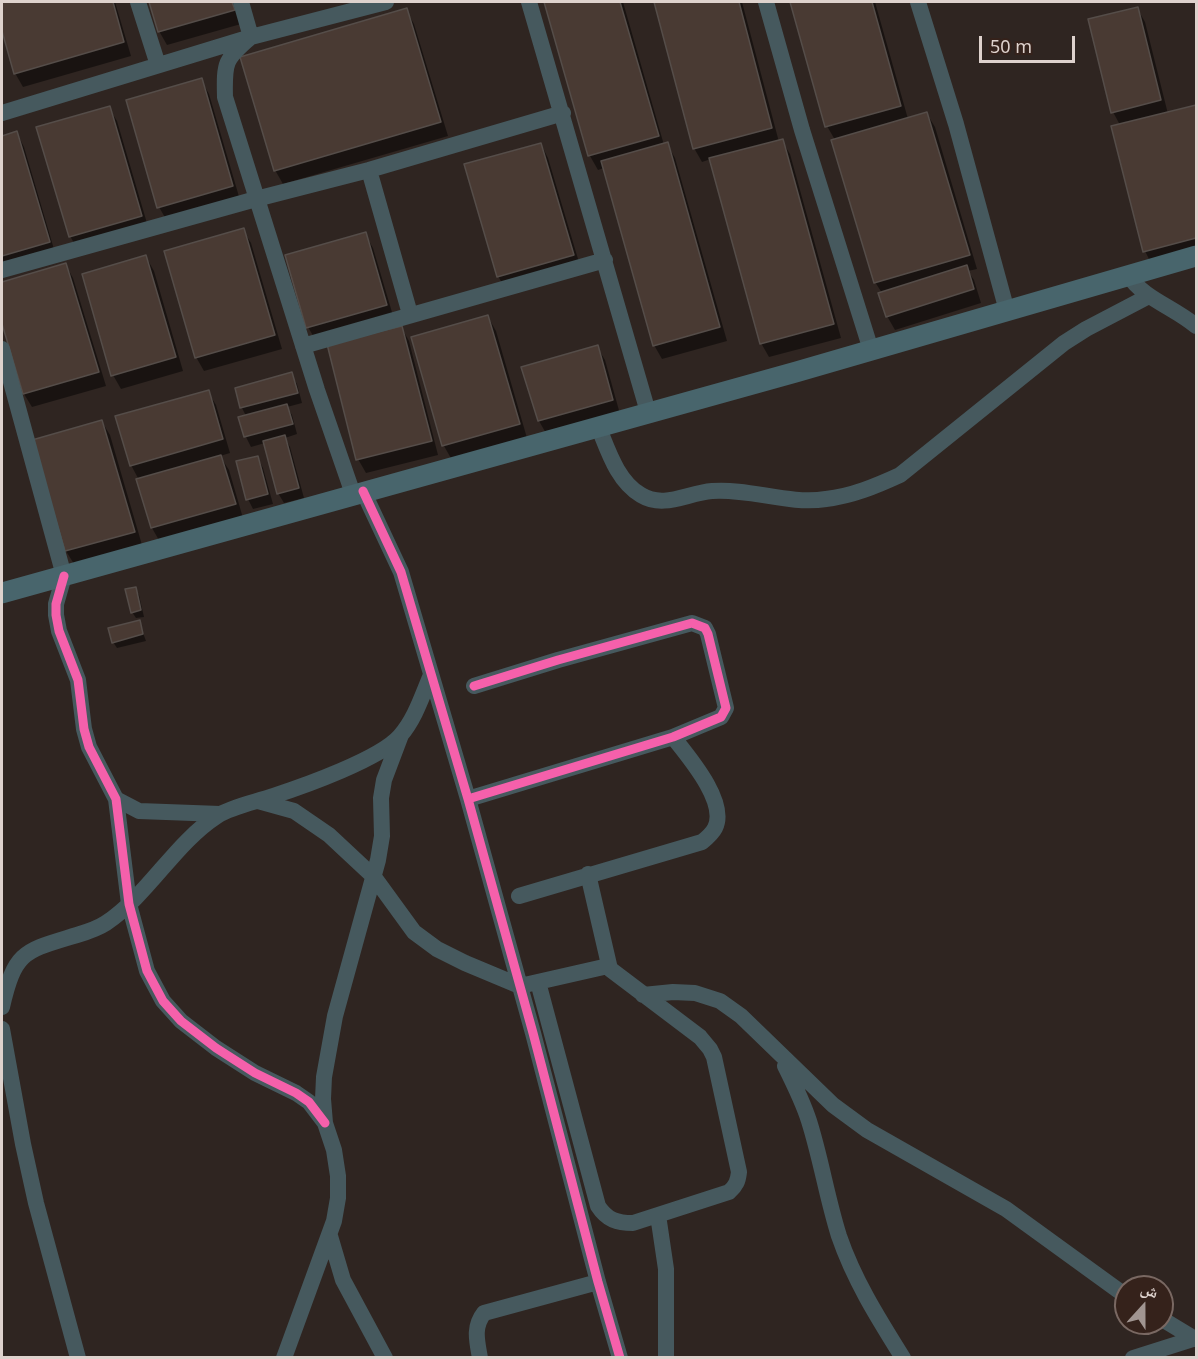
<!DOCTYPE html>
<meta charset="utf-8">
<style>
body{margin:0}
#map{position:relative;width:1198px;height:1359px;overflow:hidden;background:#2f2521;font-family:"Noto Sans","Noto Naskh Arabic",sans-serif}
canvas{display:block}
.frame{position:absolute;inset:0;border:3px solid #ded2cd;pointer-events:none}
.north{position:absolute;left:1114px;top:1275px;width:60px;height:60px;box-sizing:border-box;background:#35221b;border:2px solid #796862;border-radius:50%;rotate:21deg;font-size:16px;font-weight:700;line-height:24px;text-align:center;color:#ded2cd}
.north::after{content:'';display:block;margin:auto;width:21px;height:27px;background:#a19591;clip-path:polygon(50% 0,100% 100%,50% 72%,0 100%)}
.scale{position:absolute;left:979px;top:36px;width:96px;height:27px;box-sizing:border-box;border:3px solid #ded2cd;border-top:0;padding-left:8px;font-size:18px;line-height:21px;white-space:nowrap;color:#ded2cd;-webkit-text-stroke:4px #35221b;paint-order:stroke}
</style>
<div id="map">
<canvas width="1198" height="1359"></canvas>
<div class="frame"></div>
<div class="north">ش</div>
<div class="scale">50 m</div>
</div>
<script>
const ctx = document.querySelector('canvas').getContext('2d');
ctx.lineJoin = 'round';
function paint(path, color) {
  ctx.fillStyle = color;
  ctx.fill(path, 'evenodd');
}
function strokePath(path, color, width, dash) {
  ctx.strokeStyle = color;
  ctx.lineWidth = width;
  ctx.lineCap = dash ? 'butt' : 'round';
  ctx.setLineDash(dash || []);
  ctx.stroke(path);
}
const shadow = new Path2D(`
 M2,2h113l16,54 -108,31 -8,-14 -13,-42z
 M151,2h84l6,22 -74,21 -8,-14z
 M545,2h78l41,143 3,-1 8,14 52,183 -65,18 -8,-14 -50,-177 -6,2 -8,-14z
 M656,2h86l37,140 3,-1 8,13 51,184 -72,19 -8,-14 -50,-184 -9,3 -8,-14z
 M792,2h83l33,117 19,-5 8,13 42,142 -9,2 6,9 7,23 -86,27 -8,-14 -5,-23 -7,-11 -40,-142 -8,-14z
 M1137,8l8,14 23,92 28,-8v148l-44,11 -7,-14 -25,-126 -7,-13z
 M406,10l8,14 34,112 -165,48 -8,-14z
 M201,80l8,14 31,106 -73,21 -8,-14 -31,-106z
 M109,108l8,13 32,109 -71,20 -8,-14z
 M17,133l7,14 32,109 -54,16v-135z
 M541,144l7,14 33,111 -75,21 -8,-14z
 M243,230l8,13 31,106 -78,22 -8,-14z
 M365,234l8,14 21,71 -78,22 -8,-14z
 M146,257l8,14 29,100 -62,18 -8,-14z
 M65,264l8,14 33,108 -74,21 -8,-13 -22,-75v-36z
 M488,317l8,14 31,107 -75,22 -8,-14 -31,-108z
 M401,327l8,14 29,114 -72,18 -8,-14z
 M597,347l8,13 15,54 -73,21 -8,-14 -16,-53z
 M291,374l6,10 5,19 -15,4 5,8 5,19 -12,4 5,9 14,51 -20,5 -6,-10 -13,-50 -14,4 -5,-10 -6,-19 6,-2 -4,-8 -6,-19z
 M208,392l8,13 14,48 -10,3 9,14 14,48 -83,24 -8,-14 -13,-48 -8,-15z
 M102,422l8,13 32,110 -68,19 -8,-13 -32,-110z
 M258,458l5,10 10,36 -20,5 -5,-10z
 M135,589l4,6 5,22 -8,1 -4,-6z
 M139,622l7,19 -29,7 -4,-6z`);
const building = new Path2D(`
 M2,2h111l11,40 -110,32 -12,-43z
 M149,2h83l3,8 -77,22z
 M544,2h76l39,134 -71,20z
 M654,2h85l33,126 -79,21z
 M790,2h82l29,104 -76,21z
 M1138,7l23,93 -50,13 -23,-94z
 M407,8l34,114 -167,49 -34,-114z
 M202,78l31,108 -76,22 -31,-108z
 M1196,105v133l-53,14 -32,-126z
 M110,106l32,110 -73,21 -33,-110z
 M927,112l43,143 -96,28 -43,-143z
 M17,131l33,111 -48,14v-120z
 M783,139l51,185 -74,20 -51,-186z
 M668,142l52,185 -67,19 -52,-185z
 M541,143l33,112 -77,22 -33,-113z
 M244,228l31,107 -80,23 -31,-107z
 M366,232l21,73 -81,23 -21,-73z
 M146,255l30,102 -65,19 -29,-102z
 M66,263l33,109 -76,22 -21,-70v-42z
 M967,265l7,24 -88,28 -8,-24z
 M488,315l32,109 -78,22 -31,-109z
 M402,326l30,115 -76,19 -29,-116z
 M598,345l15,55 -75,21 -17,-54z
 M292,372l6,21 -58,15 -5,-20z
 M209,390l14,49 -93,27 -15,-50z
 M287,404l6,20 -49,13 -6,-20z
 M102,420l33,112 -70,19 -33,-111z
 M285,435l14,53 -22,6 -14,-53z
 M221,455l15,49 -85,24 -15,-49z
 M258,456l10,38 -22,6 -10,-39z
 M136,587l5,23 -10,3 -6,-24z
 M140,620l3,14 -31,9 -4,-15z`);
const minor = new Path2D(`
 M138,2l20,63
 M241,2l10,35
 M529,2l119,410
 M766,2l36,128 69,220
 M918,2l38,122 51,187
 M251,37c-26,22 -27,25 -26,60l92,293 36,104
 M2,113l249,-76 135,-35
 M369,170l41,144
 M2,270l254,-71 113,-29 194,-57
 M1129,276c14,22 46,32 67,50
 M303,346l302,-86
 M2,349l62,227 -8,28v11l3,16 19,49 6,49 5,18 27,52 13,105 18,67 16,30 18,20 35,27 39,25 41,20 13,9 16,21
 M598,426c10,24 19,55 43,69 23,14 46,-2 71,-4 38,-3 76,14 114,8 26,-3 50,-13 74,-24l164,-132 22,-14 63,-33
 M363,491l38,81 67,227 65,234 65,249 22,76
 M116,799l23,12 81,3
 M468,799l205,-62 48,-20 5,-9 -18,-74 -3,-6 -13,-5 -134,37 -84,26
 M258,801l36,10 35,24 45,42 40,55 23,17 28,14 55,23 88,-20
 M519,896l183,-54c5,-4 10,-8 13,-14 13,-26 -27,-72 -42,-91
 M538,982l60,224c9,14 19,17 35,17l96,-31c7,-6 9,-11 10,-20l-25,-115 -4,-8 -10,-12 -90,-68 -22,-95
 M643,995l30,-3 22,1 25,8 21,15 92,89 34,25 139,79 120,87
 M2,1007c13,-57 23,-56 75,-72 10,-3 20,-6 29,-12 43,-29 68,-79 111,-107 16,-10 39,-14 56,-20 31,-10 107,-37 127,-60 15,-17 22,-40 31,-61
 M2,1029l21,115 13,59 42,155
 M785,1066c9,18 18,36 24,55 12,38 18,77 30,115 15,44 39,82 64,122
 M658,1215l8,54v89
 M330,1236l13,44 42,78
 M1162,1319l33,20
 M284,1358l50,-137 4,-23v-22l-4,-26 -9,-27 -2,-24 1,-22 11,-61 43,-156 4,-24 -1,-38 3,-18 17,-45
 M480,1358c-3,-17 -7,-31 4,-45l114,-31
 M1133,1358l63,-20`);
const major = new Path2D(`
 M2,593l794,-221 400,-116`);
const cycleway = new Path2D(`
 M363,491l38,81 67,227 65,234 65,249 22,76
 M64,576l-8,28v11l3,16 19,49 6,49 5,18 27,52 13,105 18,67 16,30 18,20 35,27 39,25 41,20 13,9 16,21
 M468,799l205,-62 48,-20 5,-9 -18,-74 -3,-6 -13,-5 -134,37 -84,26`);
paint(shadow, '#0007');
paint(building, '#493a33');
strokePath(building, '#554d49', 1.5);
strokePath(minor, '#46595e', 16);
strokePath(major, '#48656c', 21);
strokePath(cycleway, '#f560ab', 9);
</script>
